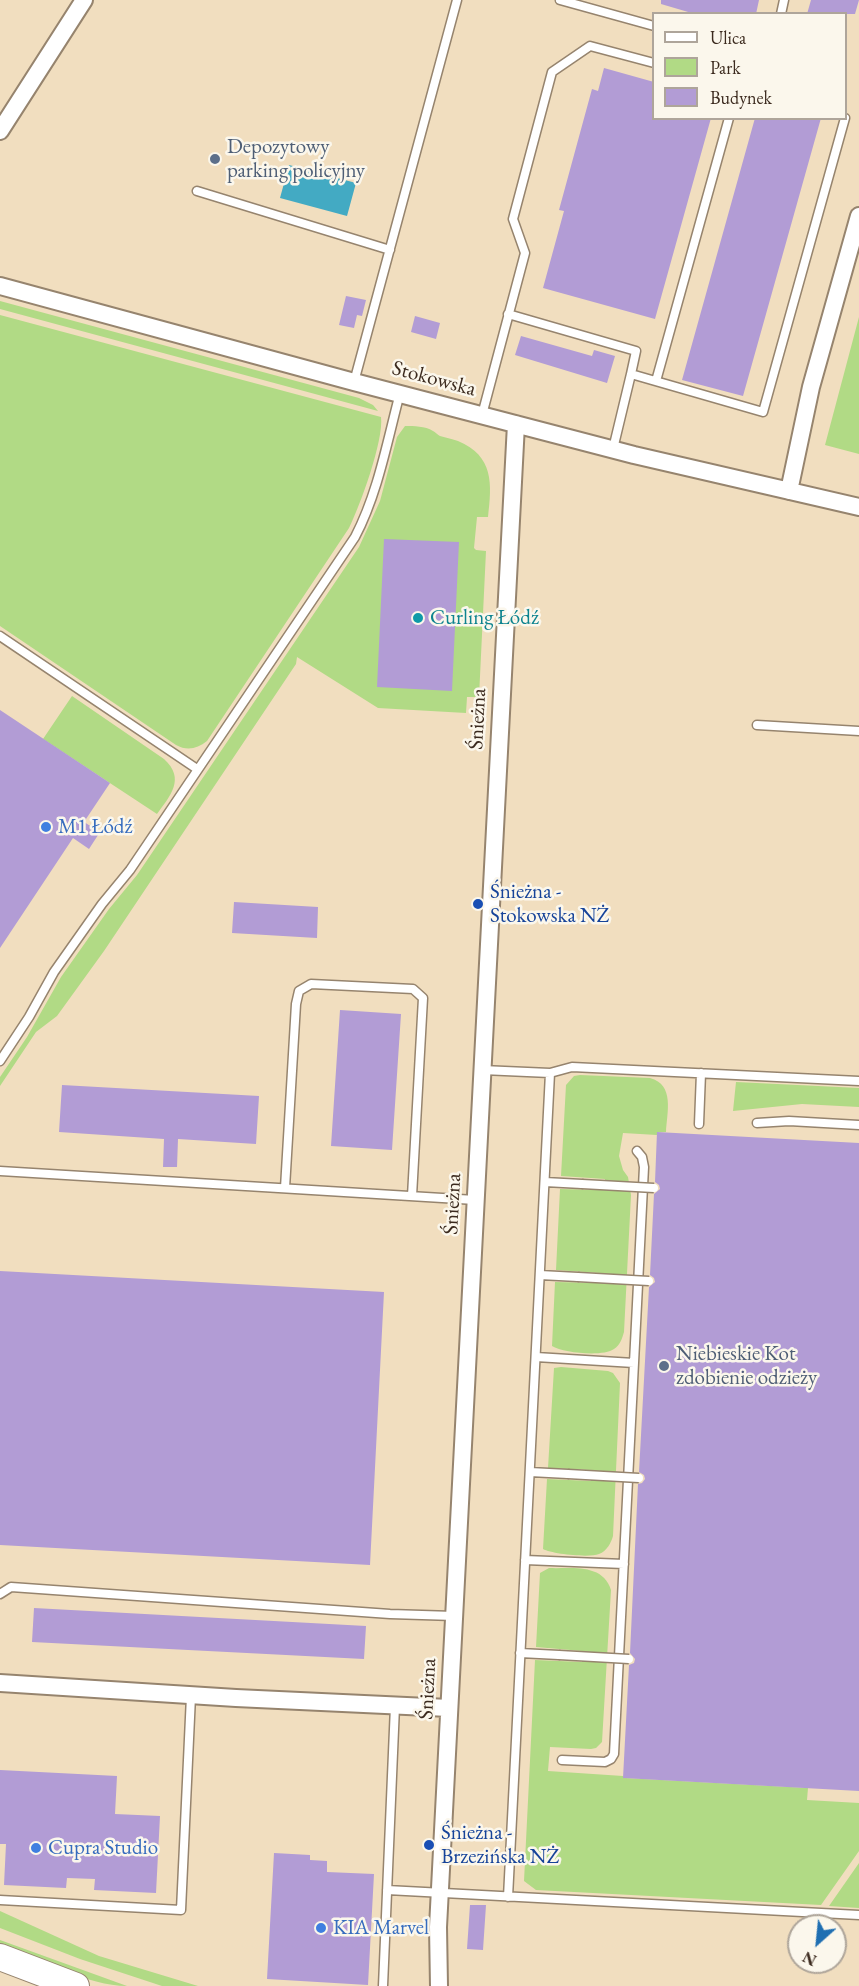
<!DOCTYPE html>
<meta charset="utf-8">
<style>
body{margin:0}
#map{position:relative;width:859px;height:1986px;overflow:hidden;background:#f1debf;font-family:"EB Garamond",serif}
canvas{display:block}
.legend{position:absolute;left:652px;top:12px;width:195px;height:108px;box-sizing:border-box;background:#fbf7ec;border:2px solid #aea59a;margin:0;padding:8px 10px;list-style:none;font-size:18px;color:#3b2a1e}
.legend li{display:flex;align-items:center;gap:12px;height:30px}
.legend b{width:30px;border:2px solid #aea59a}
.north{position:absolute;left:787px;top:1914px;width:60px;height:60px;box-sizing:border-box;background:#fbf7ec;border:2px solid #aea59a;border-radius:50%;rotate:207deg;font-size:16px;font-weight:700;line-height:24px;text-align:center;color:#3b2a1e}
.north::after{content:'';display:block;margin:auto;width:21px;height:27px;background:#1f6fb2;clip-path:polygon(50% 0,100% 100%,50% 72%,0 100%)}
</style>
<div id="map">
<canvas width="859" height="1986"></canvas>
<ul class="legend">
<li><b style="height:8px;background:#fff"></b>Ulica</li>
<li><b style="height:16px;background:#b1da85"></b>Park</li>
<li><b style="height:16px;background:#b29cd5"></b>Budynek</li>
</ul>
<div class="north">N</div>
</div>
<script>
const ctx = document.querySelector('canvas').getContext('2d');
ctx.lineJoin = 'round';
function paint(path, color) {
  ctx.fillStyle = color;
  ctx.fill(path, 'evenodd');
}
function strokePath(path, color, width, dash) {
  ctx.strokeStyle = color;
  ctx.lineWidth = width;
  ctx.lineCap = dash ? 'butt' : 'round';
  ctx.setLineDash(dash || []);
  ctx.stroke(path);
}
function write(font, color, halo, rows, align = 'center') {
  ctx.font = font + ' "EB Garamond",serif';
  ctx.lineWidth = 5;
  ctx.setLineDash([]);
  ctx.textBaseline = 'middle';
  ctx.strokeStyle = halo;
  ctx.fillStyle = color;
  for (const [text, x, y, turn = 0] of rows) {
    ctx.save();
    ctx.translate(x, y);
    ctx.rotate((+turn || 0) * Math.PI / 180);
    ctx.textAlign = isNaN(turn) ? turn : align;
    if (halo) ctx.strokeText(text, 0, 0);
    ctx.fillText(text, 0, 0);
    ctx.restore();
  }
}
const green = new Path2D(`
 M0,301l359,97 14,7 5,6 -378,-102z
 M0,315l381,102c3,23 -21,89 -32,111l-142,213c-10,8 -20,10 -31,4l-176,-119z
 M859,317v137l-34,-9z
 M405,426c9,0 20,0 28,5 2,1 5,4 7,5 6,2 13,3 18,5 36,15 34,43 30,76h-11l-3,31 2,2 10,1 -7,146h-12l-1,16 -88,-5 -81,-51 -1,7 -192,287 -47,65 -21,16 -36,54v-9l27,-40 34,-60 48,-68 28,-34 222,-328 21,-46 17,-64z
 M72,696l92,63c22,20 6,37 -7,55l-114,-75z
 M580,1075l70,3c25,7 17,34 16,54h-9v3l-34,-2 -4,23 4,14 5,7 3,18 -7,137c-2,7 -4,13 -10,17 -11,8 -51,4 -62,-3l3,-64 45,1v-10l-44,-3 4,-81 44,1 1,-11 -44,-3 5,-91 8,-9z
 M736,1082l123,6v19l-57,-3 -69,7z
 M561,1367l47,4 5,2 7,10 -7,153c-2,7 -6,15 -14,18 -10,4 -47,0 -56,-5l4,-70 44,2v-11l-43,-2 6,-100z
 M549,1568c22,1 54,-5 62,22l-9,152 -6,6 -5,1 -41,-2 -2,24 75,5 2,2 183,10 -1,12 52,3v48l-38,54 -285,-15 -12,-9 11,-221 47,2v-11l-46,-4 4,-74z
 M859,1863v45l-30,-2z
 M0,1911l99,45 99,30h-36l-82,-27 -80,-31z
 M0,1940l127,46c-38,0 -90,-27 -127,-40z`);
const water = new Path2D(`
 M289,165l67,18 -9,33 -67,-18z`);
const building = new Path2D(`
 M661,0h98l-3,14h-61l-34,-10z
 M811,0h48l-4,14h-48z
 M604,68l50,14v36h57l-56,201 -112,-31 21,-77 -5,-1 33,-121 6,2z
 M755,118h66l-78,278 -61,-16z
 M346,296l20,4 -4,16 -5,-1 -3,13 -15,-3z
 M415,316l25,7 -4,16 -25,-7z
 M521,336l71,20 2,-6 21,6 -8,27 -92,-28z
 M384,539l75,3 -7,149 -75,-4z
 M0,710l110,73 -26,39 16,10 -11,17 -16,-11 -73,110z
 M234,902l84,5 -1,31 -85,-5z
 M340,1010l61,4 -9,136 -61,-4z
 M62,1085l197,11 -3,48 -78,-5 -1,28h-14l1,-28 -105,-7z
 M657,1132l202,11v648l-236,-13 6,-113 5,-2 1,-4 -5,-6 8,-169 4,-1 3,-4 -1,-4 -5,-3 10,-185 6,-5 -1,-4 -4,-3 4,-81 6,-5 -1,-4 -4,-3z
 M0,1271l384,21 -14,273 -370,-20z
 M34,1608l332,18 -2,33 -332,-17z
 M0,1770l117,6 -2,38 45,2 -4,77 -62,-3 1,-11 -28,-1 -1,10 -62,-3 2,-41h-6z
 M274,1853l36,2v5l17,1v11l47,2 -6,111 -101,-6z
 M470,1905h16l-3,45 -16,-1z`);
const lane = new Path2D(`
 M560,0l94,26
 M781,14l3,-14
 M197,191l193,59
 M508,314l128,37 -5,23
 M656,381l73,-263
 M354,382l103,-382
 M482,415l43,-162 -12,-34 39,-147 38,-26 64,17
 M613,449l18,-75 132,38 82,-294
 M0,636l197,133
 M757,725l102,6
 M0,1061l29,-44 25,-45 48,-68 28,-34 225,-333c23,-44 32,-95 45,-144
 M482,1070l68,3 22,-6 287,14
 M757,1123l32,-2 70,4
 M699,1124l2,-51
 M0,1171l475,29
 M545,1182l37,2
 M285,1188l11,-184 3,-13 12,-7 102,5 10,9 -11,198
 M540,1275l38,2
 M536,1357l98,6
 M530,1472l38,2
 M525,1560l99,4
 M0,1594l11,-7 379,27 64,2
 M520,1653l39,2
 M562,1760l43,2 6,-3 3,-5 30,-587 -2,-10 -5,-6
 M387,1890l472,25
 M508,1897l42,-824
 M0,1900l181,10 10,-214
 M383,1986l12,-280`);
const street = new Path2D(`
 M0,131l84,-131
 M0,286l354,96 280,73 225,52
 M789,491l22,-104 48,-171
 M0,1683l236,15 213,10
 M439,1986l-1,-59 78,-1503`);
const primary = new Path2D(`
 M0,1957l76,29`);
const laneBridge = new Path2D(`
 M582,1184l72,4
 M578,1277l71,4
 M568,1474l71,4
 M559,1655l70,4`);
const markers = [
 [215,159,6,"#5c6f8a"],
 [418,618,6,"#0f9aa8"],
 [46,827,6,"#3f7fe0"],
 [478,904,6,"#1a4fb4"],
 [664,1366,6,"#5c6f8a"],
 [429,1845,6,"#1a4fb4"],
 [36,1848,6,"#3f7fe0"],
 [321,1928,6,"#3f7fe0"]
];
const serviceNames = [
 ["Depozytowy",227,147],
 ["parking policyjny",227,171],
 ["Niebieskie Kot",676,1354],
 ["zdobienie odzieży",676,1378]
];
const streetNames = [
 ["Stokowska",434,379,15],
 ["Śnieżna",478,719,-87],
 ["Śnieżna",453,1204,-87],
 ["Śnieżna",428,1689,-87]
];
const cultureNames = [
 ["Curling Łódź",430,618]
];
const shopNames = [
 ["M1 Łódź",58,827],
 ["Cupra Studio",48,1848],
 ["KIA Marvel",333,1928]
];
const transitNames = [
 ["Śnieżna -",490,892],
 ["Stokowska NŻ",490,916],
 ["Śnieżna -",441,1833],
 ["Brzezińska NŻ",441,1857]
];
paint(green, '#b1da85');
paint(water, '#43aac3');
paint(building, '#b29cd5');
strokePath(lane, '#96846e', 11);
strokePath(street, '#96846e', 20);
strokePath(primary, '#96846e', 28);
strokePath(lane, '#fff', 8);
strokePath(street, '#fff', 16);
strokePath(primary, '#fff', 26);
strokePath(laneBridge, '#96846e', 11, []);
strokePath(laneBridge, '#fff', 8);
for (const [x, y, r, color] of markers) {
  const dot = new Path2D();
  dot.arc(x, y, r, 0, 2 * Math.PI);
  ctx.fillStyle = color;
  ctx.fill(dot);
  strokePath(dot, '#fbf7ec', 2);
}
write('21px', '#4e5e75', '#fbf7ec', serviceNames, 'left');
write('21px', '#3b2a1e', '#fbf7ec', streetNames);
write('21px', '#0d838f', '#fbf7ec', cultureNames, 'left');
write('21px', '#366cbe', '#fbf7ec', shopNames, 'left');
write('21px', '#164399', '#fbf7ec', transitNames, 'left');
</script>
